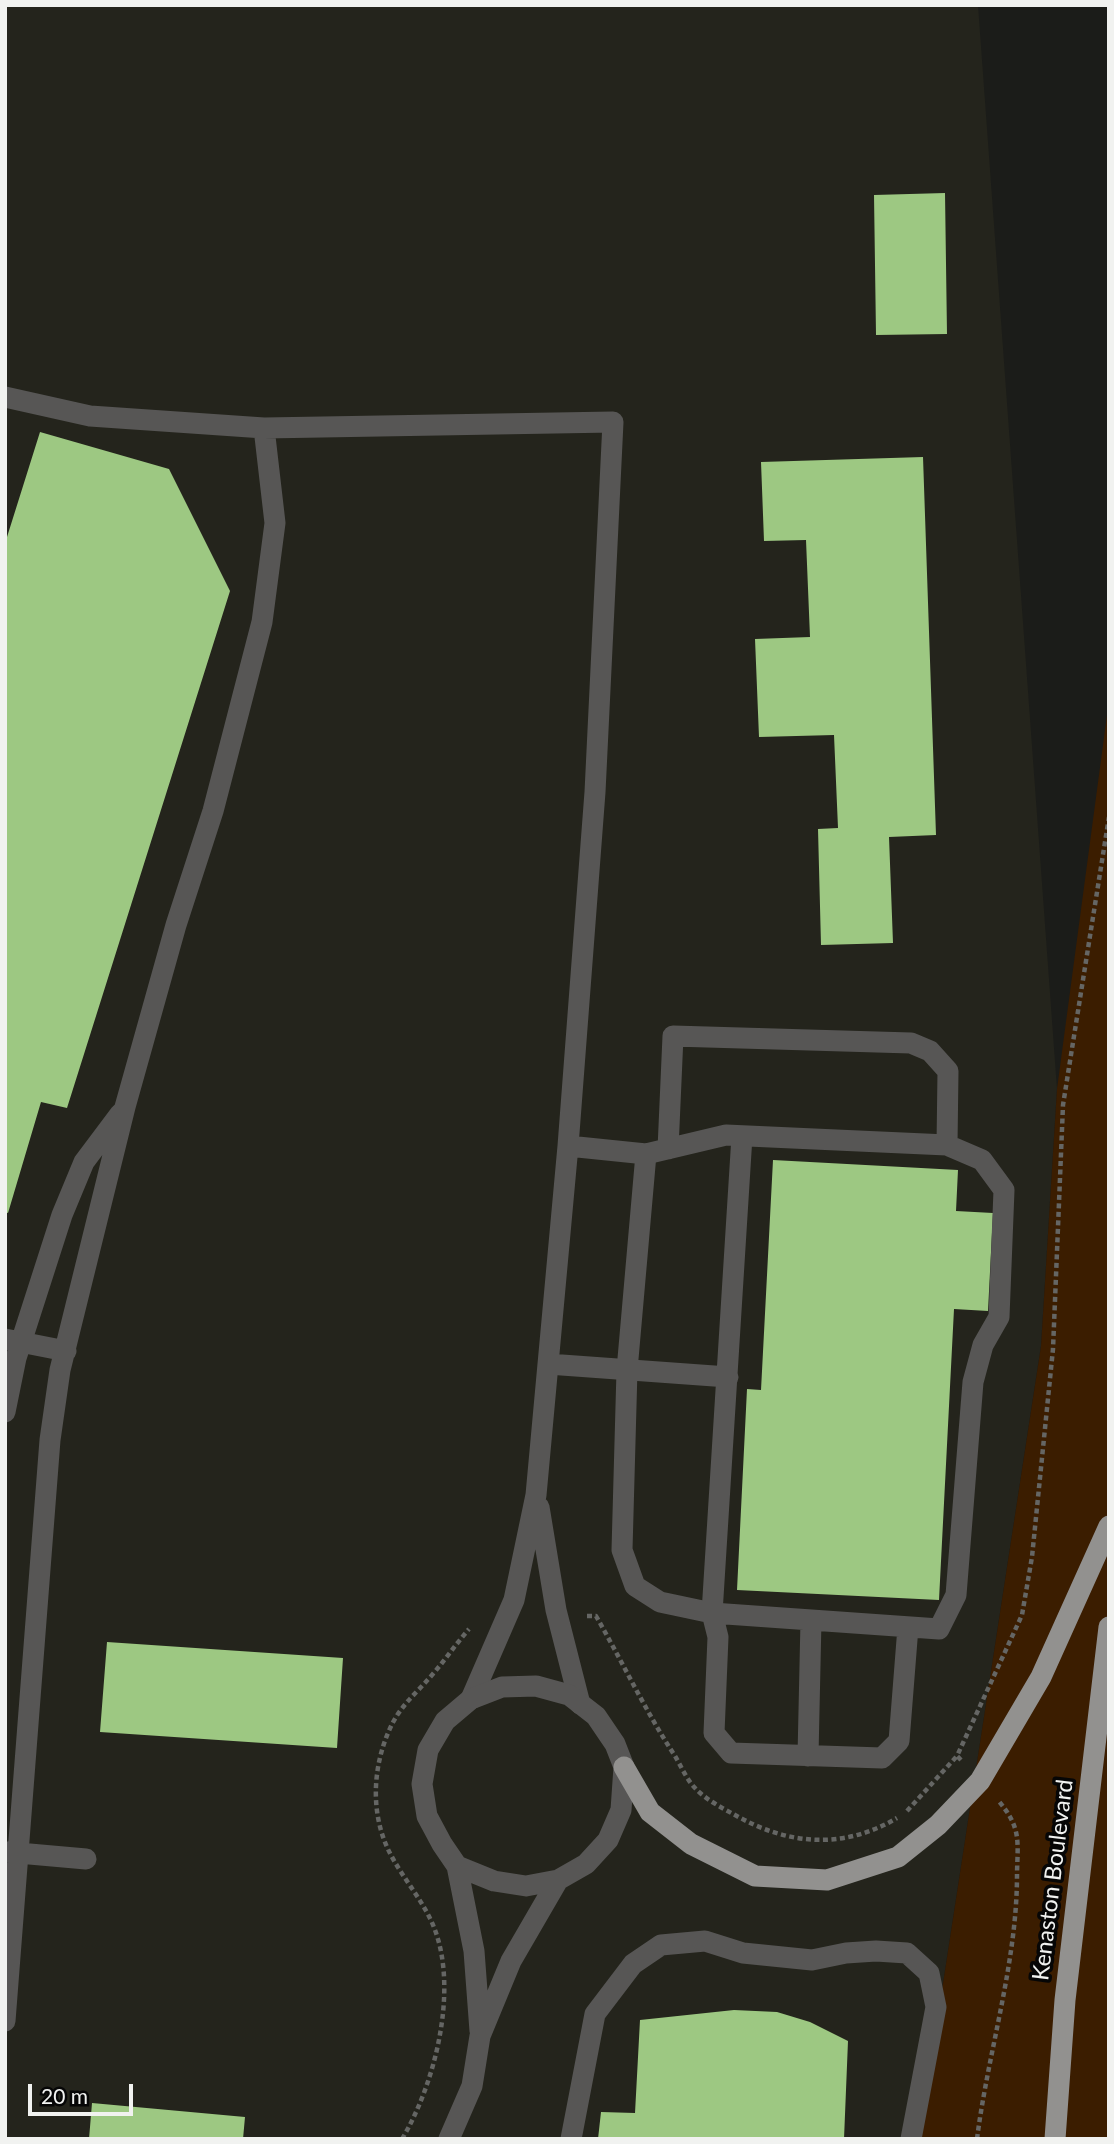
<!DOCTYPE html>
<style>
body{margin:0}
#map{position:relative;width:1114px;height:2144px;overflow:hidden;background:#1b1c19;font-family:Lato,sans-serif}
canvas{display:block}
.frame{position:absolute;inset:0;border:7px solid #f1f2f0;pointer-events:none}
.scale{position:absolute;left:28px;top:2084px;width:105px;height:32px;box-sizing:border-box;border:4px solid #f1f2f0;border-top:0;padding-left:9px;font-size:21px;line-height:24px;white-space:nowrap;color:#f1f2f0;-webkit-text-stroke:5px #060606;paint-order:stroke}
</style>
<div id="map">
<canvas width="1114" height="2144"></canvas>
<div class="frame"></div>
<div class="scale">20 m</div>
</div>
<script>
const ctx = document.querySelector('canvas').getContext('2d');
ctx.lineJoin = 'round';
function paint(path, color) {
  ctx.fillStyle = color;
  ctx.fill(path, 'evenodd');
}
function strokePath(path, color, width, dash) {
  ctx.strokeStyle = color;
  ctx.lineWidth = width;
  ctx.lineCap = dash ? 'butt' : 'round';
  ctx.setLineDash(dash || []);
  ctx.stroke(path);
}
function write(font, color, halo, rows, align = 'center') {
  ctx.font = font + ' Lato,sans-serif';
  ctx.lineWidth = 7;
  ctx.setLineDash([]);
  ctx.textBaseline = 'middle';
  ctx.strokeStyle = halo;
  ctx.fillStyle = color;
  for (const [text, x, y, turn = 0] of rows) {
    ctx.save();
    ctx.translate(x, y);
    ctx.rotate((+turn || 0) * Math.PI / 180);
    ctx.textAlign = isNaN(turn) ? turn : align;
    if (halo) ctx.strokeText(text, 0, 0);
    ctx.fillText(text, 0, 0);
    ctx.restore();
  }
}
const built = new Path2D(`
 M5,5h973l79,1084 -16,257 -115,748 -5,45h-916z`);
const green = new Path2D(`
 M1109,700v1439h-188l5,-45 115,-748 16,-257z`);
const building = new Path2D(`
 M945,193l2,141 -71,1 -2,-140z
 M40,432l129,37 61,122 -163,517 -26,-6 -33,111 -3,-1v-676l2,1z
 M923,457l13,378 -47,2 4,106 -72,2 -3,-116 20,-1 -4,-93 -75,2 -4,-98 55,-2 -4,-97 -42,1 -3,-79z
 M773,1160l185,10 -2,41 37,2 -5,98 -34,-2 -15,291 -202,-10 10,-201 14,1z
 M107,1642l236,16 -6,90 -237,-16z
 M734,2010l43,2 33,10 38,19 -4,98h-246l3,-27 34,1 5,-93z
 M92,2103l153,14 -2,22h-154z`);
const path = new Path2D(`
 M587,1616h9c27,47 50,96 79,140 6,10 12,24 20,32 10,11 27,20 40,27 53,30 108,35 162,3
 M961,1760l-4,-4 65,-141 10,-58 21,-208 10,-244 46,-288
 M907,1811l50,-55
 M402,2139c33,-55 56,-147 33,-209 -11,-30 -35,-54 -48,-83 -16,-36 -14,-78 1,-114 11,-27 26,-37 44,-58 13,-15 24,-31 37,-46
 M977,2139c11,-87 40,-176 40,-264 0,-14 2,-30 -1,-43 -3,-13 -10,-22 -18,-32`);
const lane = new Path2D(`
 M5,397l85,19 174,12 11,95 -13,99 -49,189 -37,114 -51,182 -65,263 -10,70 -45,581
 M264,428l349,-6 -18,370 -27,354 -32,349 -22,105 -43,99
 M742,1136l-30,477 227,16 17,-34 17,-213 10,-37 16,-28 5,-127 -22,-30 -35,-15
 M568,1146l78,8 80,-19 221,10 1,-74 -18,-20 -19,-8 -238,-7 -5,113
 M646,1154l-19,216 -5,180 13,36 25,16 52,11 6,24 -4,96 17,20 151,5 17,-17 9,-114
 M5,1339l61,12
 M548,1364l180,13
 M5,1412l11,-54 46,-143 22,-53 36,-48
 M539,1507l17,103 24,94
 M808,1756l3,-136
 M7,1852l79,7
 M571,2139l24,-125 38,-50 28,-19 44,-4 38,12 69,7 34,-7 30,-2 31,2 22,20 7,34 -25,132`);
const street = new Path2D(`
 M536,1686l33,9 27,21 19,28 9,23 -3,43 -13,30 -22,24 -28,16 -32,6 -32,-5 -37,-15 -15,-22 -15,-28 -5,-32 6,-34 17,-29 26,-22 31,-12z
 M457,1866l17,85 6,80
 M449,2139l23,-53 8,-50 31,-75 47,-81`);
const primary = new Path2D(`
 M624,1767l26,45 41,32 64,32 72,4 71,-23 40,-32 42,-44 61,-104 68,-151
 M1055,2139l10,-139 44,-373`);
const streetNames = [
 ["Kenaston Boulevard",1053,1880,-83]
];
paint(built, '#24241c');
paint(green, '#3b1d00');
paint(building, '#9dc882');
strokePath(path, '#656664', 4.5, [5, 3.5]);
strokePath(lane, '#575655', 21);
strokePath(street, '#575655', 21);
strokePath(primary, '#92918f', 21);
write('23px', '#f1f2f0', '#060606', streetNames);
</script>
